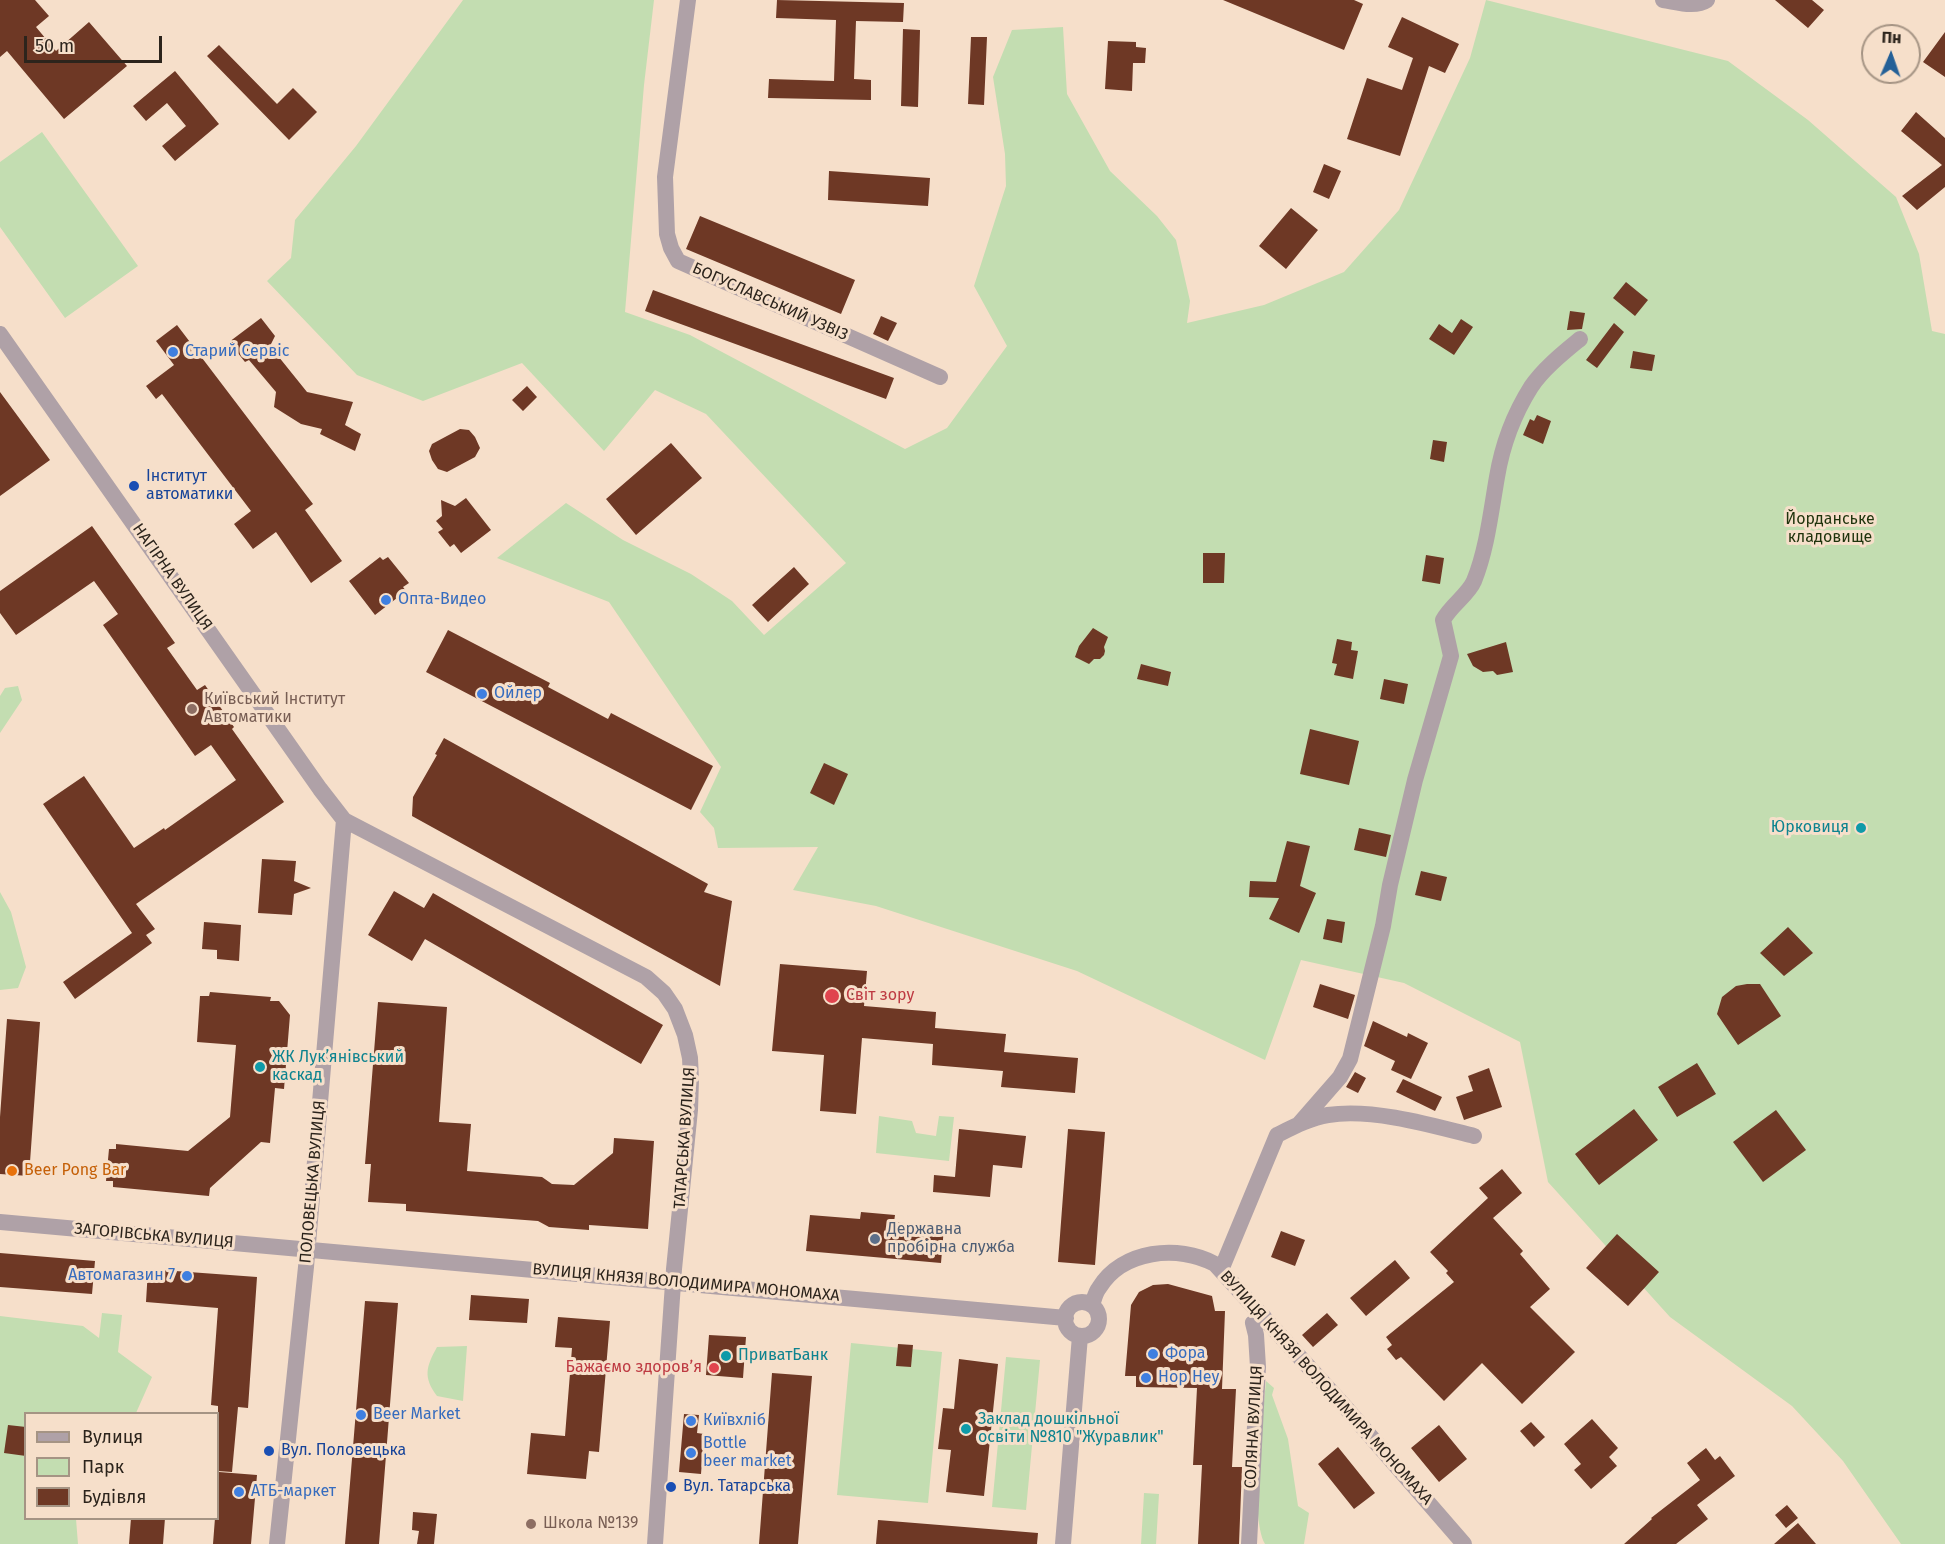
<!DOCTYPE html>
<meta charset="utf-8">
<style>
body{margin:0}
#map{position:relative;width:1945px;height:1544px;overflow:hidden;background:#f6dfca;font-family:"Fira Sans",sans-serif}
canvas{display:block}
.legend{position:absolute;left:24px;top:1412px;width:195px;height:108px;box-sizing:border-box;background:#f6dfca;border:2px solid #a59484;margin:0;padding:8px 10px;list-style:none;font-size:18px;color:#2c241c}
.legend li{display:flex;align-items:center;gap:12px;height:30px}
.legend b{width:30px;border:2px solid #a59484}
.north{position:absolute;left:1861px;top:24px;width:60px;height:60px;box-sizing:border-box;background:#f6dfca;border:2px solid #a59484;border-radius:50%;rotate:2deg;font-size:16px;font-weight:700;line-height:24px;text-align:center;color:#2c241c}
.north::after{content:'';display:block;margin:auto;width:21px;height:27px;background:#246097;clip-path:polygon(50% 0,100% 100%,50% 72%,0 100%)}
.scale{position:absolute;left:24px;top:36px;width:138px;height:27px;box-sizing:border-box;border:3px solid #2c241c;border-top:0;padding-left:8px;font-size:18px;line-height:21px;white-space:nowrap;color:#2c241c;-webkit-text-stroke:4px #f6dfca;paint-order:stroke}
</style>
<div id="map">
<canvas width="1945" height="1544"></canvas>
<ul class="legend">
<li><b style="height:8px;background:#afa1a7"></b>Вулиця</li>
<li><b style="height:16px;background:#c3ddb1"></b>Парк</li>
<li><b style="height:16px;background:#6e3825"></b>Будівля</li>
</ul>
<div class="north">Пн</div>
<div class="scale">50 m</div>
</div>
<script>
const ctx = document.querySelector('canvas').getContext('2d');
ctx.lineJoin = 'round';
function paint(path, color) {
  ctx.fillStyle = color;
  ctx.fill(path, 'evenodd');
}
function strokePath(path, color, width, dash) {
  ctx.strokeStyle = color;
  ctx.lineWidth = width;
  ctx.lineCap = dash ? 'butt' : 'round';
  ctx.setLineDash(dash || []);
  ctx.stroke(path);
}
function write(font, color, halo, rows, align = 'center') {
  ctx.font = font + ' "Fira Sans",sans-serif';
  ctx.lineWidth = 6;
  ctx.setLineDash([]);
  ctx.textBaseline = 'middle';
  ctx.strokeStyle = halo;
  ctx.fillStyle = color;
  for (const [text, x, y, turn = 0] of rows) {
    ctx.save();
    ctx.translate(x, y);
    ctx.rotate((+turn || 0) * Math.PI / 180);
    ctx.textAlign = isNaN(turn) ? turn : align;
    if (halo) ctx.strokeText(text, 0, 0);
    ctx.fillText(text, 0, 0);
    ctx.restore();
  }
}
const green = new Path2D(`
 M463,0h191l-10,85 -19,227 65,23 215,114 42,-21 60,-82 -33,-60 32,-100 -1,-32 -12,-77 19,-47 51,-3 4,67 43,77 47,45 19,24 14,61 -3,22 77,-18 80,-33 55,-62 71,-152 16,-58 242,61 80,59 88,77 23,57 13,77 13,3v1210h-44l-58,-83 -51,-55 -122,-89 -122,-135 -28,-140 -116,-59 -103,-23 -36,100 -188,-89 -201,-65 -83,-16 25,-43 -100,1 -4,-20 -14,-16 21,-45 -112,-165 -112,-44 69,-55 57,37 68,34 41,27 32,34 82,-72 -140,-149 -51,-24 -51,61 -82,-88 -99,38 -66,-26 -90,-94 24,-23 4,-38 61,-74z
 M42,132l96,134 -73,52 -65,-91v-65z
 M18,686l4,14 -22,33v-37l5,-8z
 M0,892l11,20 15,55 -8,21 -18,2z
 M879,1116l33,5 4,12 20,3 3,-20 15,1 -5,44 -73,-8z
 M102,1313l20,2 -4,37 34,25 -16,36 -110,1v104l50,1 2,25h-78v-228l83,10 16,12z
 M851,1343l91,9 -14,151 -91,-8z
 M467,1346l-4,55 -26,-5c-14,-19 -11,-29 0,-49z
 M1006,1357l34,3 -14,150 -34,-3z
 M1266,1381l8,7 -2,7 16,44 10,67 11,7 -5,31h-39c-16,-30 -2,-126 1,-163z
 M1144,1493l15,1 -3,50h-15z`);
const building = new Path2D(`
 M0,0h35l14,16 -13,11 20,24 33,-29 38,44 -63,53 -57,-68 -7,6z
 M777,0l127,3 -1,19 -47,-1 -2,58 17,1v20l-103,-2 1,-19 65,2 2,-61 -60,-2z
 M1223,0h131l9,4 -19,46z
 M1775,0h37l12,10 -16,18z
 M1402,17l57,27 -14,29 -16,-7 -29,90 -53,-17 20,-61 35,12 11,-32 -25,-11z
 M903,29l17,1 -2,77 -17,-1z
 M1945,32v45l-22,-15z
 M971,37h16l-3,68 -16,-1z
 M1108,41l28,1v5l10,1 -1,15h-12l-1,28 -27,-2z
 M219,45l58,59 16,-16 24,24 -28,28 -82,-84z
 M175,71l44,53 -44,37 -13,-15 24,-20 -19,-23 -21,18 -13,-15z
 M1916,112l29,26v49l-28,23 -15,-14 40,-31 -41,-34z
 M1324,164l17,7 -12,28 -16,-7z
 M829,171l101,7 -2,28 -100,-6z
 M1291,208l27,22 -32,39 -27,-23z
 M700,216l155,64 -14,34 -155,-65z
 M1626,282l22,18 -13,16 -22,-18z
 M653,290l241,88 -8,21 -241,-88z
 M1570,311l15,2 -3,16 -15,1z
 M881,316l16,7 -9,18 -15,-7z
 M261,318l14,18 -5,10 37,46 46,10 -8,23 16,9 -6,17 -35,-17 2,-5 -21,-5 -27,-17 2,-15 -27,-32 -4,2 -16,-20z
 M1461,319l12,8 -19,28 -25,-16 10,-15 13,9z
 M1614,323l10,9 -27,36 -11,-8z
 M177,325l136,179 -8,6 37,51 -31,22 -35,-51 -23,17 -19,-25 17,-13 -89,-117 -6,5 -10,-13 28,-21 -18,-24z
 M1633,351l22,4 -3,16 -22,-3z
 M527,386l10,11 -14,14 -11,-11z
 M0,392l50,68 -50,36z
 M1537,415l14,6 -8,23 -20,-9 7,-16 4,2z
 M460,429l9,1 6,7 5,11 -5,9 -28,15 -9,-3 -6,-9 -3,-9 3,-7z
 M1433,440l14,2 -3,20 -14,-3z
 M671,443l31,35 -66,57 -30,-36z
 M466,498l25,32 -30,23 -7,-9 -4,3 -12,-15 5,-3 -7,-8 6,-5 -1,-16 14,6z
 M92,526l83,117 -8,5 30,42 8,-5 29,42 -2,2 52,73 -148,102 19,25 -9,6 6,8 -77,56 -12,-17 69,-49 -89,-129 41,-28 50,72 30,-20 1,2 71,-50 -25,-35 -16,11 -92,-131 15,-11 -24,-33 -78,54 -16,-22v-22z
 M1203,553h22l-1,30h-21z
 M1426,555l18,3 -4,26 -18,-3z
 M380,557l3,3 5,-3 21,26 -6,4 3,4 -31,24 -26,-34z
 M794,567l15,17 -41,38 -16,-17z
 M1093,628l15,9 -4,10 1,4 -1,4 -4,4h-6l-5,5 -14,-7 4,-11z
 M448,630l102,53 -2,4 60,32 3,-6 102,53 -22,44 -265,-138z
 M1337,639l15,3 -1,8 7,1 -5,28 -19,-4 3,-11 -5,-1z
 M1506,642l7,30 -16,3 -4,-4 -10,1 -10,-6 -6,-12z
 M1141,664l30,8 -3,14 -31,-7z
 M1384,679l24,5 -4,20 -24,-5z
 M1310,729l49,12 -10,44 -49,-11z
 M444,738l264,146 -4,8 28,9 -12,85 -308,-170 1,-19 24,-42 -2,-1z
 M824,763l24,11 -14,31 -24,-12z
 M1359,828l32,7 -5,22 -32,-7z
 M1287,841l23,5 -10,40 16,7 -17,40 -30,-14 10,-21 -30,-1 1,-16 26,1z
 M262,859l34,2 -2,20 17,7 -17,6 -2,21 -34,-2z
 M1421,871l26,6 -6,24 -26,-6z
 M394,891l30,17 9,-15 230,132 -22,39 -216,-125 -13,22 -44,-26z
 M1327,919l18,3 -3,21 -19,-4z
 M204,922l37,3 -2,36 -22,-2v-9l-15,-1z
 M1788,927l25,26 -29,23 -24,-23z
 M780,964l87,7 -3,35 72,6 -1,16 71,6 -2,18 74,6 -3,35 -74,-6 2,-16 -71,-6 1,-21 -71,-6 -6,76 -36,-3 4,-56 -52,-4z
 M1320,984l35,11 -7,24 -35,-12z
 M1747,984h13l21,32 -43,29 -21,-31 5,-17 14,-11z
 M210,992l61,5 -1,4h9l11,14 -6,74 -9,-1 -5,55 -9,-1 -51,46 -1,8 -96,-9v-6h-7l3,-32h7v-5l72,7 42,-34 6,-72 -39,-3 3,-46h9z
 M378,1002l69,5 -8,115 32,2 -4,47 75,6 10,7 22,1 39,-32 1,-15 40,3 -6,88 -59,-4v5l-40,-3 -11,-6 -132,-10v-7l-38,-2 3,-38h-6z
 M7,1019l33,3 -11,154 -29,-2v-57z
 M1373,1021l34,16 1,-4 20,10 -17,36 -20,-9 4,-9 -31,-15z
 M1697,1063l19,31 -39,23 -19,-30z
 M1489,1068l13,39 -38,13 -8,-23 17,-6 -5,-15z
 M1355,1072l11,6 -8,15 -12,-6z
 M1403,1079l39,18 -7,14 -39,-19z
 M1634,1109l24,31 -59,45 -24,-31z
 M1776,1110l30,40 -43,32 -30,-40z
 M959,1129l67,7 -4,32 -29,-3 -3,32 -57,-5 1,-17 21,2z
 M1068,1129l37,3 -10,133 -37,-3z
 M1502,1169l20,24 -29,25 30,33 -3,3 30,35 -20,18 45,45 -53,52 -40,-41 -38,38 -43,-44 -5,3 -9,-11 5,-4 -6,-8 68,-55 -8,-9 2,-2 -18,-19 58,-54 -9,-10z
 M861,1212l34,3 -1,7 50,5 -3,36 -135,-12 4,-36 50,4z
 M1281,1231l24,9 -10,26 -24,-9z
 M1617,1234l42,38 -31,34 -42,-38z
 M0,1253l95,8 -3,33 -92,-7z
 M1395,1260l15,18 -44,38 -16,-18z
 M148,1269l109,8 -9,131 -10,-1 -6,65 -14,-1v-65l-7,-1 7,-97 -72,-6z
 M1168,1284l44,12 3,15h10l-3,78h14l-4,78h10l-3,77h-41l4,-79h-9l4,-77 -61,-1v-11h-11l6,-71 8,-13 14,-7z
 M471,1295l58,4 -2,24 -58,-3z
 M365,1301l33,2 -19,241h-34z
 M1327,1313l11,12 -25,22 -11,-12z
 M558,1317l52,4 -11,131 -10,-1 -3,28 -59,-5 4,-41 34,3 7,-88 -17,-1z
 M709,1335l37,2 -3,41 -37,-3z
 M898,1344l15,1 -2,22 -15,-1z
 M959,1359l39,5 -14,132 -38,-4 5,-42 -13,-1 5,-41 11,1z
 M772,1373l40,3 -14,168h-39z
 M684,1414l15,1 -2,18 7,1 -3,40 -22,-2z
 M1592,1419l26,29 -9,9 8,9 -26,23 -17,-19 7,-6 -17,-20z
 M1531,1422l14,15 -11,10 -14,-16z
 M8,1425l18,2v29l-22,-3z
 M1439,1425l28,34 -28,23 -28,-34z
 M1338,1447l37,46 -21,16 -36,-45z
 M1706,1448l9,12 5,-4 15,20 -38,29 11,14 -32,25h-52l28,-25 -1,-1 49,-38 -13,-17z
 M219,1472l38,3 -6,69h-38l2,-26h3z
 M1787,1505l11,13 -12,10 -11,-13z
 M413,1512l24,2 -3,30h-17l2,-13 -7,-1z
 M131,1518h34l-2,26h-34z
 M878,1520l160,13 -1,11h-161z
 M1798,1523l18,21h-42z`);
const minor = new Path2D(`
 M688,0l-23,177 2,57 4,14 7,13 262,116
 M1663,0c14,2 32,8 44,0
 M0,334l320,455 24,31 302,157 18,16 11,16 10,26 5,23 1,22 -1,30 -16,159 -19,275
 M1299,1124l41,-47 10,-18 33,-133 7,-41 25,-105 36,-124 -8,-36c8,-15 25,-25 31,-39 13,-32 17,-70 23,-104 5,-30 17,-63 34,-90 12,-18 32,-34 49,-48
 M0,1222l1066,96
 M1221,1270l56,-135c16,-8 33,-17 51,-20 44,-7 103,10 146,21
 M1065 1319a17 17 0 1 1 34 0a17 17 0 1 1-34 0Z
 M1092,1305c2,-5 3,-12 7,-17 23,-38 79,-44 116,-24l131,144 118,136
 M277,1544l29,-277 38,-447
 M1063,1544l17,-208
 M1249,1544l9,-177 -2,-32 -3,-12 11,-6`);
const markers = [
 [173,352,6,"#3f7fe0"],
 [134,486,6,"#1a4fb4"],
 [386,600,6,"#3f7fe0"],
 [482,694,6,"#3f7fe0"],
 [192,709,6,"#8d6e63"],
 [1861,828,6,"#0f9aa8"],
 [832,996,8,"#e0444e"],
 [260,1067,6,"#0f9aa8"],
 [12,1171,6,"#e8710a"],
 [875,1239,6,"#5c6f8a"],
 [187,1276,6,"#3f7fe0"],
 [1153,1354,6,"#3f7fe0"],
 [726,1356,6,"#0f9aa8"],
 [714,1368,6,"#e0444e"],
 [1146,1378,6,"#3f7fe0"],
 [361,1415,6,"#3f7fe0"],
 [691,1421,6,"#3f7fe0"],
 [966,1429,6,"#0f9aa8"],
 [269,1451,6,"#1a4fb4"],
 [691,1453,6,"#3f7fe0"],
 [671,1487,6,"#1a4fb4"],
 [239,1492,6,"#3f7fe0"],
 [531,1524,6,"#8d6e63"]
];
const streetNames = [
 ["БОГУСЛАВСЬКИЙ УЗВІЗ",770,302,24],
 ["НАГІРНА ВУЛИЦЯ",172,577,55],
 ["ТАТАРСЬКА ВУЛИЦЯ",685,1138,-86],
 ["ПОЛОВЕЦЬКА ВУЛИЦЯ",313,1182,-85],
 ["ЗАГОРІВСЬКА ВУЛИЦЯ",154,1236,5],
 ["ВУЛИЦЯ КНЯЗЯ ВОЛОДИМИРА МОНОМАХА",686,1283,5],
 ["ВУЛИЦЯ КНЯЗЯ ВОЛОДИМИРА МОНОМАХА",1326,1388,48],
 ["СОЛЯНА ВУЛИЦЯ",1254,1427,-87]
];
const shopNames = [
 ["Старий Сервіс",185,352],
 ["Опта-Видео",398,600],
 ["Ойлер",494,694],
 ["Автомагазин 7",175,1276,"right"],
 ["Фора",1165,1354],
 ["Hop Hey",1158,1378],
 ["Beer Market",373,1415],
 ["Київхліб",703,1421],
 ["Bottle",703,1444],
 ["beer market",703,1462],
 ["АТБ-маркет",251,1492]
];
const transitNames = [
 ["Інститут",146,477],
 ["автоматики",146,495],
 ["Вул. Половецька",281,1451],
 ["Вул. Татарська",683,1487]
];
const parkNames = [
 ["Йорданське",1830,520],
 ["кладовище",1830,538]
];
const educationNames = [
 ["Київський Інститут",204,700],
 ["Автоматики",204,718],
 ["Школа №139",543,1524]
];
const cultureNames = [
 ["Юрковиця",1849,828,"right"],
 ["ЖК Лук’янівський",272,1058],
 ["каскад",272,1076],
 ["ПриватБанк",738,1356],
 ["Заклад дошкільної",978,1420],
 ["освіти №810 \"Журавлик\"",978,1438]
];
const healthNames = [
 ["Світ зору",846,996],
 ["Бажаємо здоровʼя",702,1368,"right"]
];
const foodNames = [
 ["Beer Pong Bar",24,1171]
];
const serviceNames = [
 ["Державна",887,1230],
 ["пробірна служба",887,1248]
];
paint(green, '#c3ddb1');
paint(building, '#6e3825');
strokePath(minor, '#afa1a7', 16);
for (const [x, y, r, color] of markers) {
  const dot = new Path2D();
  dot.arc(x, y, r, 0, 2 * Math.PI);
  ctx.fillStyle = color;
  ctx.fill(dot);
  strokePath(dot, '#f6dfca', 2);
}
write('16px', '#2c241c', '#f6dfca', streetNames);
write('16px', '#366cbe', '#f6dfca', shopNames, 'left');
write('16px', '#164399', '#f6dfca', transitNames, 'left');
write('16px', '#1e330c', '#f6dfca', parkNames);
write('16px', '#785e54', '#f6dfca', educationNames, 'left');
write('16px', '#0d838f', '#f6dfca', cultureNames, 'left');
write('16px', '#be3a42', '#f6dfca', healthNames, 'left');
write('16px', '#c56008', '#f6dfca', foodNames, 'left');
write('16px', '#4e5e75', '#f6dfca', serviceNames, 'left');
</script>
